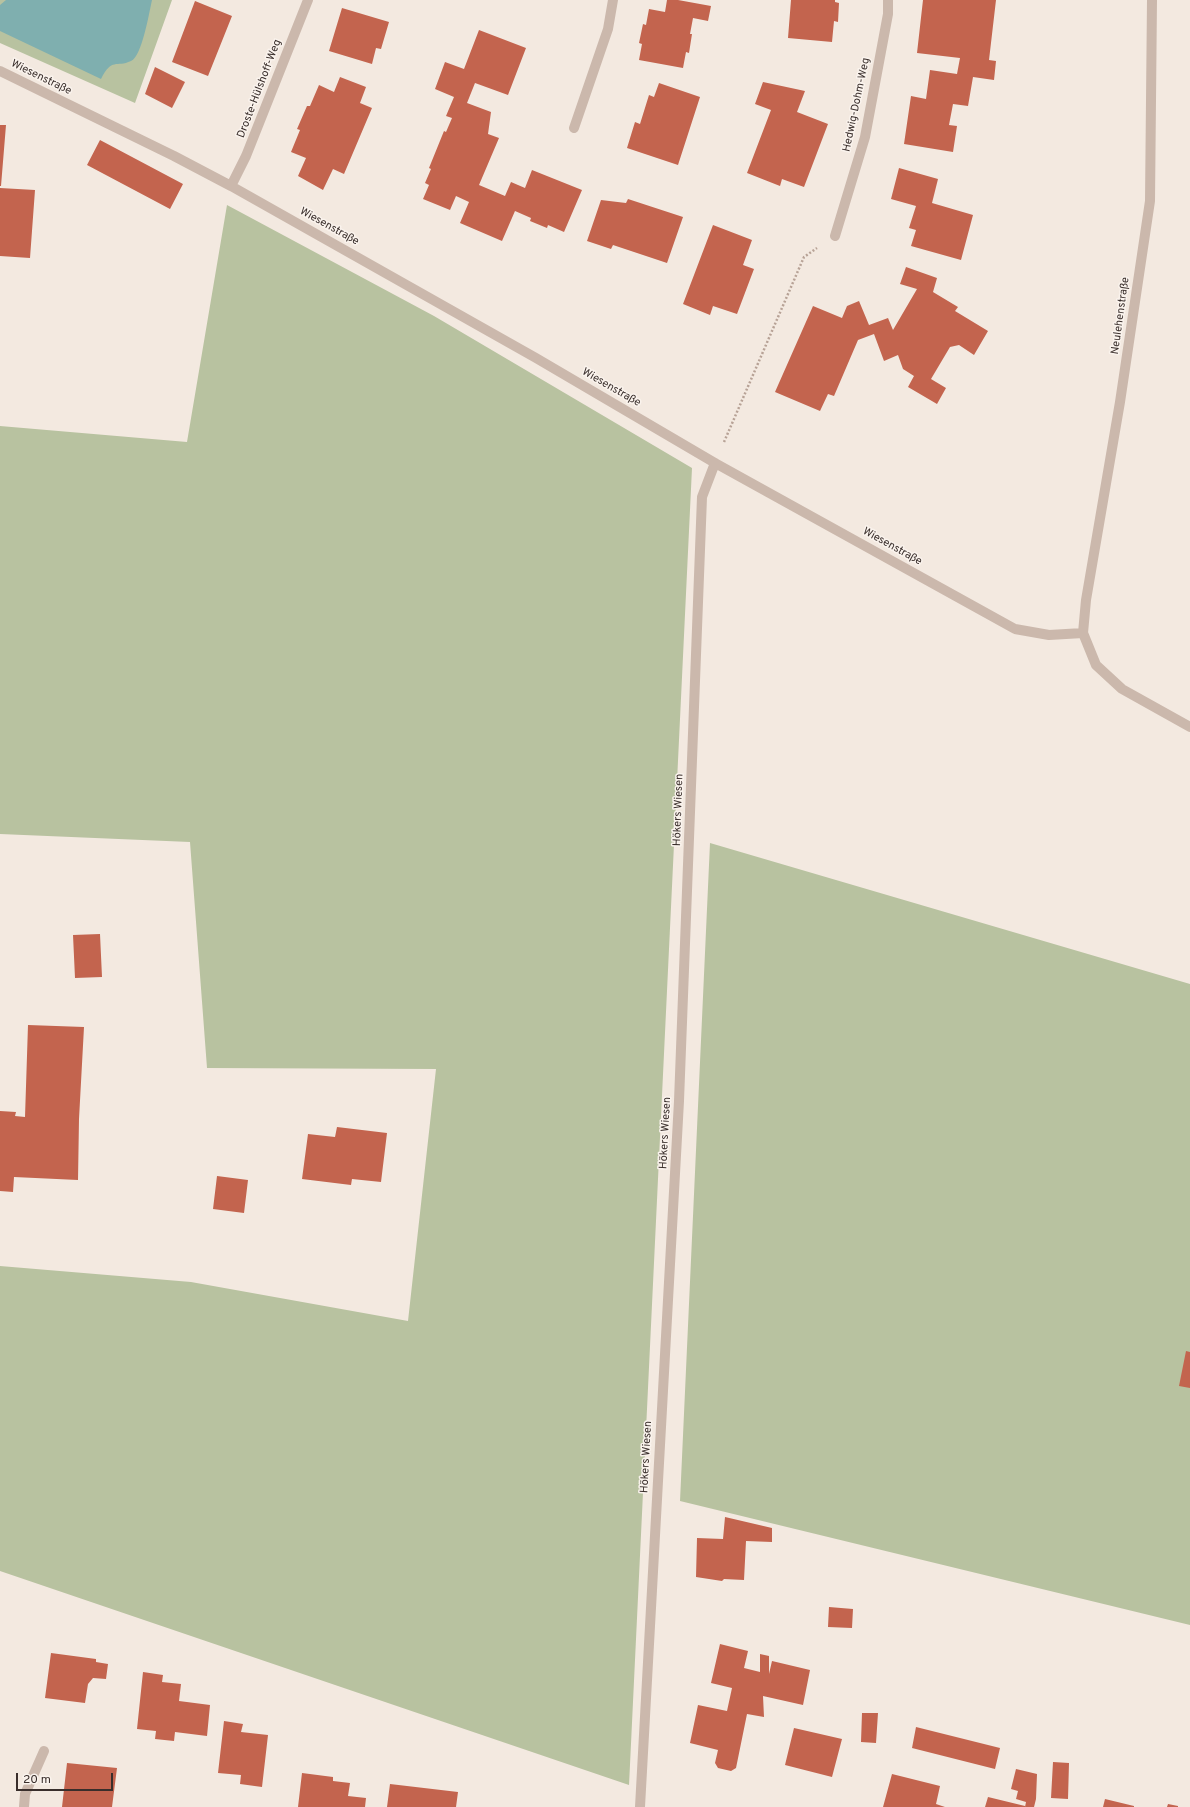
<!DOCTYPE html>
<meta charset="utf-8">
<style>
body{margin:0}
#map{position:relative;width:1190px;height:1807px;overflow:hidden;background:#f3e9e0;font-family:Overpass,sans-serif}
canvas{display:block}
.scale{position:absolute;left:16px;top:1773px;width:97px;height:18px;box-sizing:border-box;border:2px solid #392e2b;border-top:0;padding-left:5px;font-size:12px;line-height:14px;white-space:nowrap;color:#392e2b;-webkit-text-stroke:3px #faf3ed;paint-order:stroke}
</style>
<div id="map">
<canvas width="1190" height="1807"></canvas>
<div class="scale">20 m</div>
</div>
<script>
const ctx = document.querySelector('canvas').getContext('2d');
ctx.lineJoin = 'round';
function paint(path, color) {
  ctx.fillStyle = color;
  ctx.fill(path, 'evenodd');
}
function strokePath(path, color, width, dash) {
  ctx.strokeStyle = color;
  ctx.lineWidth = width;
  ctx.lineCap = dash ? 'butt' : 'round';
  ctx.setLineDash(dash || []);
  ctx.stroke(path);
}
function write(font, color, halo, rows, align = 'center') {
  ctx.font = font + ' Overpass,sans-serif';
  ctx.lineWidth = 3;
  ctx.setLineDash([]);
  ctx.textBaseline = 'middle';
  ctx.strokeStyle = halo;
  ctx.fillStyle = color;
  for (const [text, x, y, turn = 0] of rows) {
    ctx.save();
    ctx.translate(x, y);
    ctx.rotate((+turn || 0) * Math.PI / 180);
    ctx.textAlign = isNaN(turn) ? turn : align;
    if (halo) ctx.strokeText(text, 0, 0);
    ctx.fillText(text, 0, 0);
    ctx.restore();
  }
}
const green = new Path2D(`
 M0,0h172l-37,103 -135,-60z
 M227,205l207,111 258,152 -63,1317 -629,-214v-305l191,16 217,39 28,-252 -229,-1 -17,-226 -190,-8v-408l187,16z
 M710,843l480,141v641l-510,-124z`);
const water = new Path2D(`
 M6,0h146c-3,13 -10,56 -21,61 -15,7 -19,-4 -30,18l-101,-48v-26z`);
const building = new Path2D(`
 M667,0h11l33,6 -3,15 -15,-3 -3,16h2l-3,19 -3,-1 -3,16 -44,-8 3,-16 -3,-1 4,-19 3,1 3,-16 16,3z
 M791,0h44v2l4,1 -1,19 -4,-1 -2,21 -44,-4z
 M923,0h73l-7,60 7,1 -2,19 -21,-3 -5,29 -15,-2 -4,21 8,1 -4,26 -49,-8 7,-48 15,3 4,-29 27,4 3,-16 -43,-5z
 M195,1l37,15 -24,60 -36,-14z
 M342,8l47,14 -8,27 -5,-1 -4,16 -43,-13z
 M479,30l47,18 -18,47 -33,-12 -8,20 24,9 -3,22 11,4 -20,47 26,11 6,-14 14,6 7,-18 50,20 -18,42 -16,-7 -1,3 -17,-7 1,-3 -16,-7 -13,30 -42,-18 9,-21 -13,-6 -6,14 -27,-11 6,-14 -4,-2 6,-14 -2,-1 15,-37 2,1 6,-14 -6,-2 8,-19 -19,-8 10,-27 19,7z
 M155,67l30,15 -13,26 -27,-14z
 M340,77l26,10 -6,16 12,5 -28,66 -11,-5 -10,21 -25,-14 8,-18 -15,-6 9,-22 -3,-1 10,-23h3l9,-21 15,7z
 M763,82l42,9 -8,21 31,12 -24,63 -22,-8 -2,7 -33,-13 24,-63 -16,-6z
 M659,83l41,14 -22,68 -51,-17 8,-26 5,2 9,-29 5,2z
 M0,125h6l-5,61h-1z
 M100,140l83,44 -13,25 -83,-44z
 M899,168l39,11 -6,24 41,12 -12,45 -50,-14 5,-16 -7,-2 7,-22 -25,-7z
 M0,188l35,2 -5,68 -30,-2z
 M628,199l55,18 -16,46 -54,-18 -2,4 -24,-8 14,-41 25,3z
 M713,225l39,15 -9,25 11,4 -17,45 -24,-8 -3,9 -27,-11z
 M906,267l31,11 -4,14 25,15 -3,4 33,20 -14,24 -15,-10 -9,2 -19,32 15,9 -9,16 -29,-17 6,-11 -11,-7 -5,-14 -14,6 -10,-27 -16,6 -24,56 -6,-2 -8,17 -45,-19 38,-86 29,12 5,-12 12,-5 10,24 19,-7 5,12 24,-41 -17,-5z
 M100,934l2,43 -27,1 -2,-43z
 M28,1025l56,2 -5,92 -1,61 -64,-3 -1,15 -13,-1v-80l16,1 -1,4 10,1z
 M337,1127l50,6 -6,49 -29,-3 -1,6 -49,-6 6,-45 27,3z
 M217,1176l31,4 -4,33 -31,-4z
 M1186,1351l4,1v36l-11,-2z
 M725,1517l47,11v14l-26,-1 -2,39 -20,-1 -2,2 -26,-4 1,-39 26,1z
 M829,1607l24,2 -1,19 -24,-1z
 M720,1644l28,7 -4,17 16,4v-18l9,2v18l3,-13 38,9 -7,35 -40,-9 1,21 -17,-3 -11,54 -5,3 -13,-3 -3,-5 3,-13 -28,-7 8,-38 29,6 5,-23 -21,-5z
 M51,1653l45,6v3l12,2 -2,15 -13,-1 -5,6 -3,19 -40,-5z
 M143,1672l20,3 -1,7 19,2 -2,17 31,4 -3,31 -32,-4 -1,9 -19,-2 1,-8 -19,-2z
 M862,1713h16l-2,30 -15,-1z
 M224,1721l19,3 -2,8 27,3 -6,52 -22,-3 1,-9 -23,-2z
 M916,1727l84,21 -5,21 -83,-21z
 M794,1728l48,11 -10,38 -47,-12z
 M1053,1762l16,1 -1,36 -17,-1z
 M67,1763l50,5 -5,39h-50z
 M1016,1769l21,5 -1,25 -2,8h-9l1,-5 -10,-3 2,-8 -7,-2z
 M302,1773l31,4v4l17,2 -2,13 18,2 -1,9h-67z
 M892,1774l48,12 -4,18 9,3h-62z
 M390,1784l68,8 -2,15h-69z
 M988,1797l37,9v1h-40z
 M1105,1799l29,7v1h-31z
 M1168,1804l10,2v1h-11z`);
const path = new Path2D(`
 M724,442l80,-185 13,-9`);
const service = new Path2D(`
 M24,1807l1,-13 19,-43`);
const minor = new Path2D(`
 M1152,0l-2,201 -30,201 -34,198 -3,33 13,32 26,24 68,38
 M0,71l174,85 57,30 305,172 179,105 300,166 34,6 34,-2
 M574,128l34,-99 5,-29
 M231,186l15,-30 62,-156
 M835,236l30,-99 23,-123v-14
 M640,1807l39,-706 23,-604 13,-34`);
const streetNames = [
 ["Wiesenstraße",41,78,26],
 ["Droste-Hülshoff-Weg",260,89,-69],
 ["Hedwig-Dohm-Weg",857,105,-78],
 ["Wiesenstraße",329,227,29],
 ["Neulehenstraße",1121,316,-82],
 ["Wiesenstraße",611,388,30],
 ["Wiesenstraße",892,547,29],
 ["Hökers Wiesen",679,810,-88],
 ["Hökers Wiesen",666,1133,-87],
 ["Hökers Wiesen",647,1457,-87]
];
paint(green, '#b8c2a0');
paint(water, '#7fafaf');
paint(building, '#c3644e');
strokePath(path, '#b7a296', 2.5, [2, 2]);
strokePath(service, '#cbb8ac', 10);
strokePath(minor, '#cbb8ac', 10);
write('11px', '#392e2b', '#faf3ed', streetNames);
</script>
